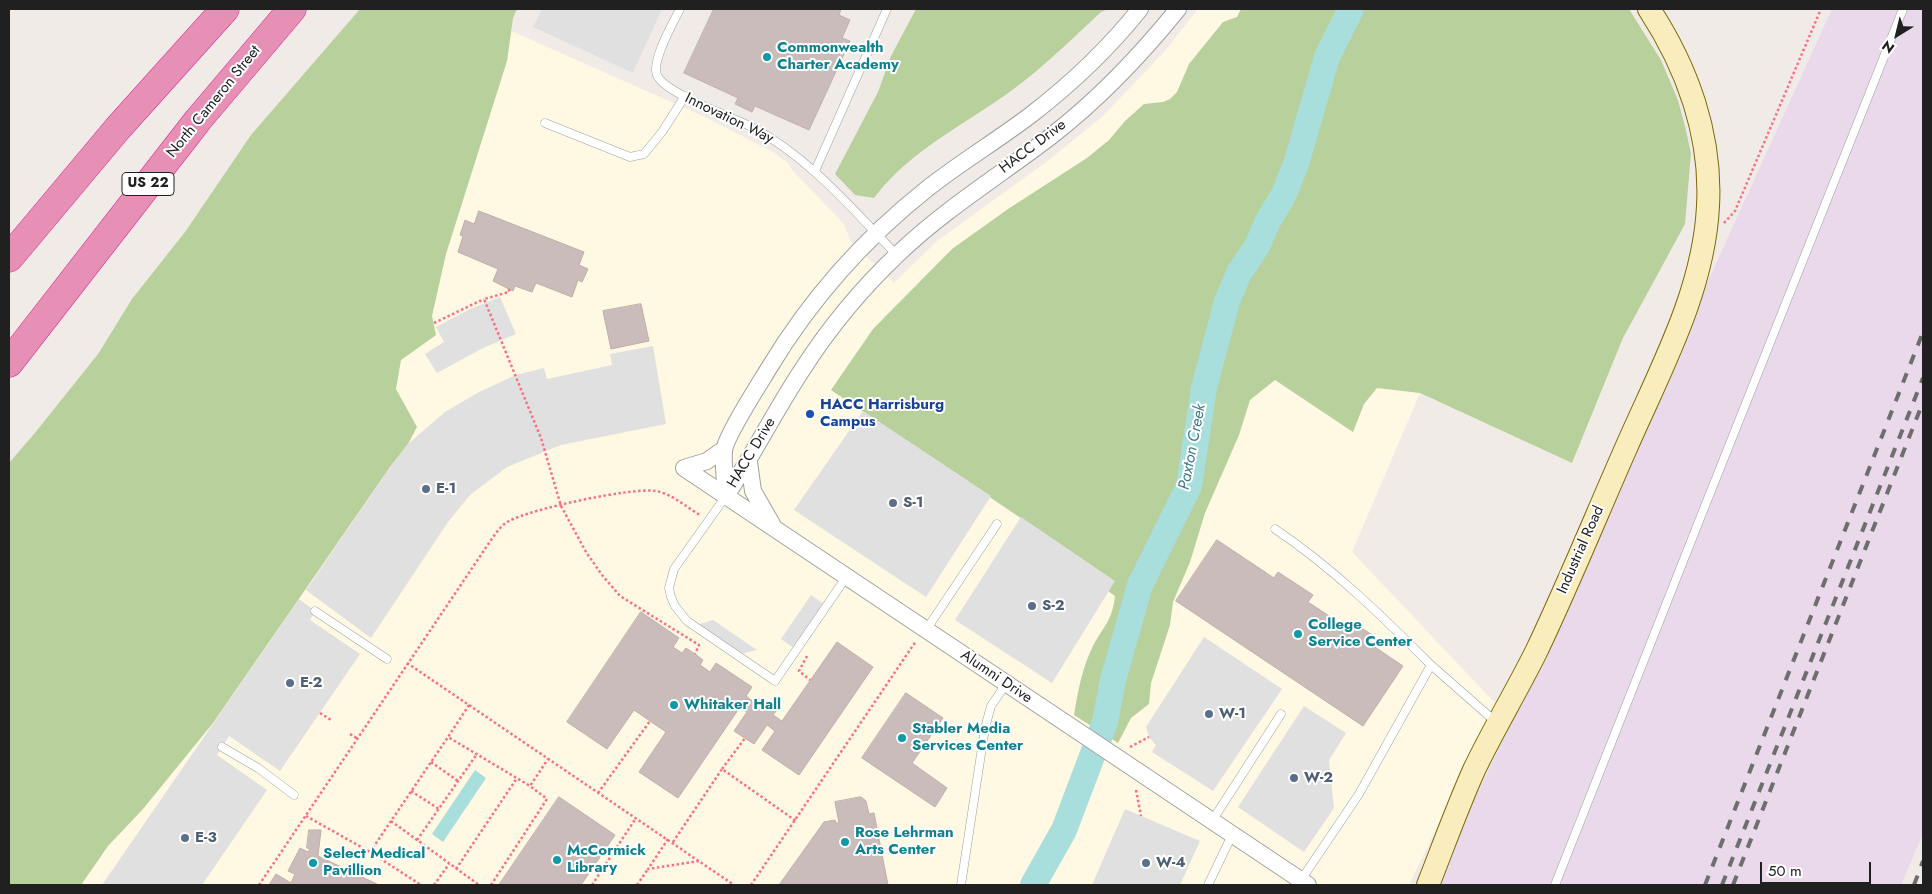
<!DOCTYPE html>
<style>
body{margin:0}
#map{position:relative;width:1932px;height:894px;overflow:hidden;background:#f1ebe7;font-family:Jost,sans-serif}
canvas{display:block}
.frame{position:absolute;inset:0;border:10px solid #202020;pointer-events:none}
.north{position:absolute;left:1872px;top:10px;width:50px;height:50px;-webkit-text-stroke:4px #fff;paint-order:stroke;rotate:216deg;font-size:14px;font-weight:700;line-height:20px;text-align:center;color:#202020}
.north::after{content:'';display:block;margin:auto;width:18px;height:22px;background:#202020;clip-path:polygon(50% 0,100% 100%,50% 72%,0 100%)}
.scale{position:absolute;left:1760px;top:862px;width:111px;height:22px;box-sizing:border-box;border:2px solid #202020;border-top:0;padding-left:6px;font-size:15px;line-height:18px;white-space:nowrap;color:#202020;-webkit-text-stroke:4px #fff;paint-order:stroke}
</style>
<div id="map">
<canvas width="1932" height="894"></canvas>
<div class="frame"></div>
<div class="north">N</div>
<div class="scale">50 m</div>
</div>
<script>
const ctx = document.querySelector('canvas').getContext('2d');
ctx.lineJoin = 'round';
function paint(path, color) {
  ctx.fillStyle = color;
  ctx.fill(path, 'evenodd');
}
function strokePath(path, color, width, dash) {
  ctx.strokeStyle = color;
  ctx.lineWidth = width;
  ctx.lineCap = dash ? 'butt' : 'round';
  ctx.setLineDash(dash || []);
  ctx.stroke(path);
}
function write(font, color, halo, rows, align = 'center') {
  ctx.font = font + ' Jost,sans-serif';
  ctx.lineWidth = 4;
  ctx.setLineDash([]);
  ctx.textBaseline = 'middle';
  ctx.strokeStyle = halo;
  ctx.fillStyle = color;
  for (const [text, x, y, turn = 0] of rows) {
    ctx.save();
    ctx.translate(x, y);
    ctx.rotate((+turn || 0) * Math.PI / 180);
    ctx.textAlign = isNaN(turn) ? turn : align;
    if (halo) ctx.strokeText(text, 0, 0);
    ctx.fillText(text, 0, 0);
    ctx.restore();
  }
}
const industrial = new Path2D(`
 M1832,9h91v825l-22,51h-460l32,-83 78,-160 157,-361z`);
const education = new Path2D(`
 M462,9l243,108 68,35 16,12 3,6 52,54 7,18 43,41 43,-42 112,-81 54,-44 61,-64 34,-43h431l32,51 17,40 7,26 -2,97 -60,115 -51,125 -152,-70 -68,159 144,152 -87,181h-1400z`);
const forest = new Path2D(`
 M360,9h157l-4,9 -6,43 -61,193 -14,62 4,19 -35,25 -5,29 21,38 -9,17 -18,23 -177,256 -70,86 -35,37 -27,39h-72v-422l25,-29 64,-80 34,-55 53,-67 66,-97z
 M916,9h192l-7,3c-25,23 -50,48 -77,69 -49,39 -112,66 -150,117l-19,-3 -20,-21 43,-82 13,-36z
 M1241,9h388l32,51 17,40 7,26 6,27 -6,71 -62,114 -51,125 -152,-70 -43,-5 -13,16 -11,28 -78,-52 -25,20 -11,35 -34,78 -15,49 -17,40 -3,23 -19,58 -2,21 -18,14 -13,25 -44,-28c4,-24 8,-47 19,-69 11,-21 19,-24 22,-50l-7,-5 6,-10 -283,-191 42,-61 79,-80 56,-40 79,-51 22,-18 16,-19 19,-17 19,-2 7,-3 7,-7 12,-28 34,-42 14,-5z`);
const parking = new Path2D(`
 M542,9h120l-29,64 -100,-46z
 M500,297l16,37 -33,14 -46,25 -12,-19 19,-12 -8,-15 34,-18z
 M653,346l13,78 -105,21 -54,22 -37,28 -22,27 -77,116 -65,-48 84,-123 18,-23 37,-32 34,-20 37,-17 28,-7 3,11 65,-14 -2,-11z
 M863,411l128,85 -65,101 -132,-87z
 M1021,517l94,64 -63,102 -97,-63z
 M811,595l16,11 -30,44 -16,-11z
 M299,599l16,12 -5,9 50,34 -80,117 -51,-35 -12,19 50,35 -65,95h-100z
 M713,620l44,30 -21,5 -43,-29z
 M1204,637l78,52 -69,102 -61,-39 4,-7 -7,-8 -3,-10z
 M1304,706l42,27 -17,27 5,48 -30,44 -66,-45z
 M1125,809l75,32 -20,44h-88z`);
const water = new Path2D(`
 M475,770l11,8 -43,64 -11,-8z`);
const river = new Path2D(`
 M1033,885l31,-55 41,-108 8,-42 27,-95 49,-99 15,-98 23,-87 12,-28 18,-27 11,-25 16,-27 12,-30 31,-107 24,-48`);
const building = new Path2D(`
 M714,9h127l-2,6 11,5 -8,18 8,3 -41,89 -54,-24 -3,6 -17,-8 3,-6 -54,-25z
 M479,211l105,41 -5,13 9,4 -6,13 -4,-2 -6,17 -36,-14 -4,9 -17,-6 -2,5 -20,-10 5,-12 -40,-17 5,-16 -3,-1 5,-15 9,4z
 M641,304l8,37 -38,8 -8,-38z
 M1217,540l57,38 4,-6 35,23 -5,7 44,29 5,-6 17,11 -5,7 34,23 -40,60 -187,-125z
 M641,612l38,26 -6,9 9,6 4,-5 9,6 8,6 -3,5 10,7 6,-9 36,24 -6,9 9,7 3,-5 19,12 -4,5 9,6 55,-79 36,25 -74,108 -37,-25 13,-19 -8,-6 -13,19 -20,-13 13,-19 -7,-5 -62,91 -39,-26 27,-40 -32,-22 -27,39 -40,-27z
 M906,693l37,25 -31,45 35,25 -12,19 -73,-49z
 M559,797l56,38 -34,50h-82z
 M861,797l5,4 3,13 5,-1 14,72h-109l45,-63 11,-2 1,3h3l-4,-21z
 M309,830h12l-3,26 61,29h-110l7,-11 15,9 4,-9 -7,-3 12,-23 8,4 2,-3 -3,-1z`);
const path = new Path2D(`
 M1724,223l11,-12 86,-202
 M509,289v3l-25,7 57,139 20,68 25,46 16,23 18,21 79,49 -4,9
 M434,323l50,-24
 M807,656l-8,15 11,9
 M407,663l327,222
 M469,705l-21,32 82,49 18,-27
 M320,713l11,7
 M350,734l8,5
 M1130,747l19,-10
 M431,762l27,19
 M722,769l23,-31
 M1136,790l5,26
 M411,791l28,18
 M598,793l52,-72
 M306,816l64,36 51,33
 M391,821l88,64
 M668,839l-20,30 51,-8
 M417,840l60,-86
 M673,842l49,-73 74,52
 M370,852l78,-115
 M456,869l61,-91
 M259,885l232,-345c5,-7 10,-15 18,-19 22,-12 123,-34 147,-30 16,3 30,16 44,24
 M434,885l15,-21
 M491,885l56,-86 -17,-13
 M592,885l44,-67
 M637,885l11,-16
 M751,885l165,-244`);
const lane = new Path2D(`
 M680,9c-7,14 -29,52 -23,66 7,18 75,42 95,52 58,31 100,82 145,128
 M545,123l85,34 14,-3 18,-22 23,-36
 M815,171l72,-162
 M726,496l-52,73 -5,19 2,9 4,9 12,15 88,60 72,-105
 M1275,529c58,39 107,87 156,136
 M315,611l72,48
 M926,630l71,-106
 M222,747l36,21 36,27
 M1212,821l69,-107
 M1301,880l58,-86 72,-129 66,58
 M961,885l24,-157 6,-22 15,-22
 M1208,885l24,-50
 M1555,885c114,-293 233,-583 348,-876`);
const street = new Path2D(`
 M749,462l4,29 19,33
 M684,468l624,417
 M684,468l23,-7 17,-12
 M726,496c27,-41 49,-85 76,-126 27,-42 59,-81 96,-116 47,-45 101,-78 152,-117 48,-37 90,-81 128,-128
 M726,496c-1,-15 -3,-31 -2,-45 1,-14 36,-68 45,-83 41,-68 96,-130 159,-180 33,-26 70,-48 104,-74 40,-31 77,-66 108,-105`);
const secondary = new Path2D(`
 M1428,885c15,-38 29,-77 46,-115 19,-40 42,-78 62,-118 32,-67 60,-136 90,-204 34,-78 78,-157 82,-242 4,-71 -21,-139 -59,-197`);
const highway = new Path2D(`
 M9,258l109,-130 107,-119
 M9,363l189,-243 94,-111`);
const rail = new Path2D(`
 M1705,885l218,-553
 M1722,885l201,-507
 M1733,885l190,-483
 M1914,885l9,-24`);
const markers = [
 [767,57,5,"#0f9aa8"],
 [810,414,5,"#1a4fb4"],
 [426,489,5,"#5c6f8a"],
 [893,503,5,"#5c6f8a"],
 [1032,606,5,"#5c6f8a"],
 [1298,634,5,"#0f9aa8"],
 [290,683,5,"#5c6f8a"],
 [674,705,5,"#0f9aa8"],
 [1209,714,5,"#5c6f8a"],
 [902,738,5,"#0f9aa8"],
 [1294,778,5,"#5c6f8a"],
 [185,838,5,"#5c6f8a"],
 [845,842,5,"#0f9aa8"],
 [557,860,5,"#0f9aa8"],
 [313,863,5,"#0f9aa8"],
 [1146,863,5,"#5c6f8a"]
];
const shields = [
 [148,184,52]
];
const shieldNames = [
 ["US 22",148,184]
];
const cultureNames = [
 ["Commonwealth",777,48],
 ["Charter Academy",777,65],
 ["College",1308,625],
 ["Service Center",1308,642],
 ["Whitaker Hall",684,705],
 ["Stabler Media",912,729],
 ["Services Center",912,746],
 ["Rose Lehrman",855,833],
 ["Arts Center",855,850],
 ["McCormick",567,851],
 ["Library",567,868],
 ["Select Medical",323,854],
 ["Pavillion",323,871]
];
const streetNames = [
 ["North Cameron Street",214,102,-51],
 ["Innovation Way",729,119,26],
 ["HACC Drive",1033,147,-37],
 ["HACC Drive",752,453,-59],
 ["Industrial Road",1581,550,-66],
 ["Alumni Drive",996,677,34]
];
const transitNames = [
 ["HACC Harrisburg",820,405],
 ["Campus",820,422]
];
const serviceNames = [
 ["E-1",436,489],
 ["S-1",903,503],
 ["S-2",1042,606],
 ["E-2",300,683],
 ["W-1",1219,714],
 ["W-2",1304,778],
 ["E-3",195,838],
 ["W-4",1156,863]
];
const waterNames = [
 ["Paxton Creek",1193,447,-79]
];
paint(industrial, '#e9d9ea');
paint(education, '#fff8e2');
paint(forest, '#b8d09c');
paint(parking, '#e0e0e0');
paint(water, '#a8dedc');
strokePath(river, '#a8dedc', 26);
paint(building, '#c9bcba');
strokePath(building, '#c3aea9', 1);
strokePath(lane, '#a1a1a1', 9);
strokePath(street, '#a1a1a1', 18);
strokePath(secondary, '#796906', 24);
strokePath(highway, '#da2992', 29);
strokePath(path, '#f97084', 2.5, [2.5, 2.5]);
strokePath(lane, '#fff', 8);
strokePath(street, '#fff', 16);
strokePath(secondary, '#f9edbd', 22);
strokePath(highway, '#e790b6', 28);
strokePath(rail, '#6e6e6e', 4, [10, 10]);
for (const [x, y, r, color] of markers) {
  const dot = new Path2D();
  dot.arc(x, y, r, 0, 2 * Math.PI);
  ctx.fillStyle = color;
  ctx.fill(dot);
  strokePath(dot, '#fff', 2);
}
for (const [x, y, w] of shields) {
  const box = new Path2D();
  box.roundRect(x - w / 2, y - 11.5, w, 23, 4);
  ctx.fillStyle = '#fff';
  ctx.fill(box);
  strokePath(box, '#202020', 1);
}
write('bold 14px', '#202020', null, shieldNames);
write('bold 15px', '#0d838f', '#fff', cultureNames, 'left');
write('15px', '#202020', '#fff', streetNames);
write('bold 15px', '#164399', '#fff', transitNames, 'left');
write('bold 15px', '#4e5e75', '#fff', serviceNames, 'left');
write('italic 16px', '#417c90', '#fff', waterNames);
</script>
